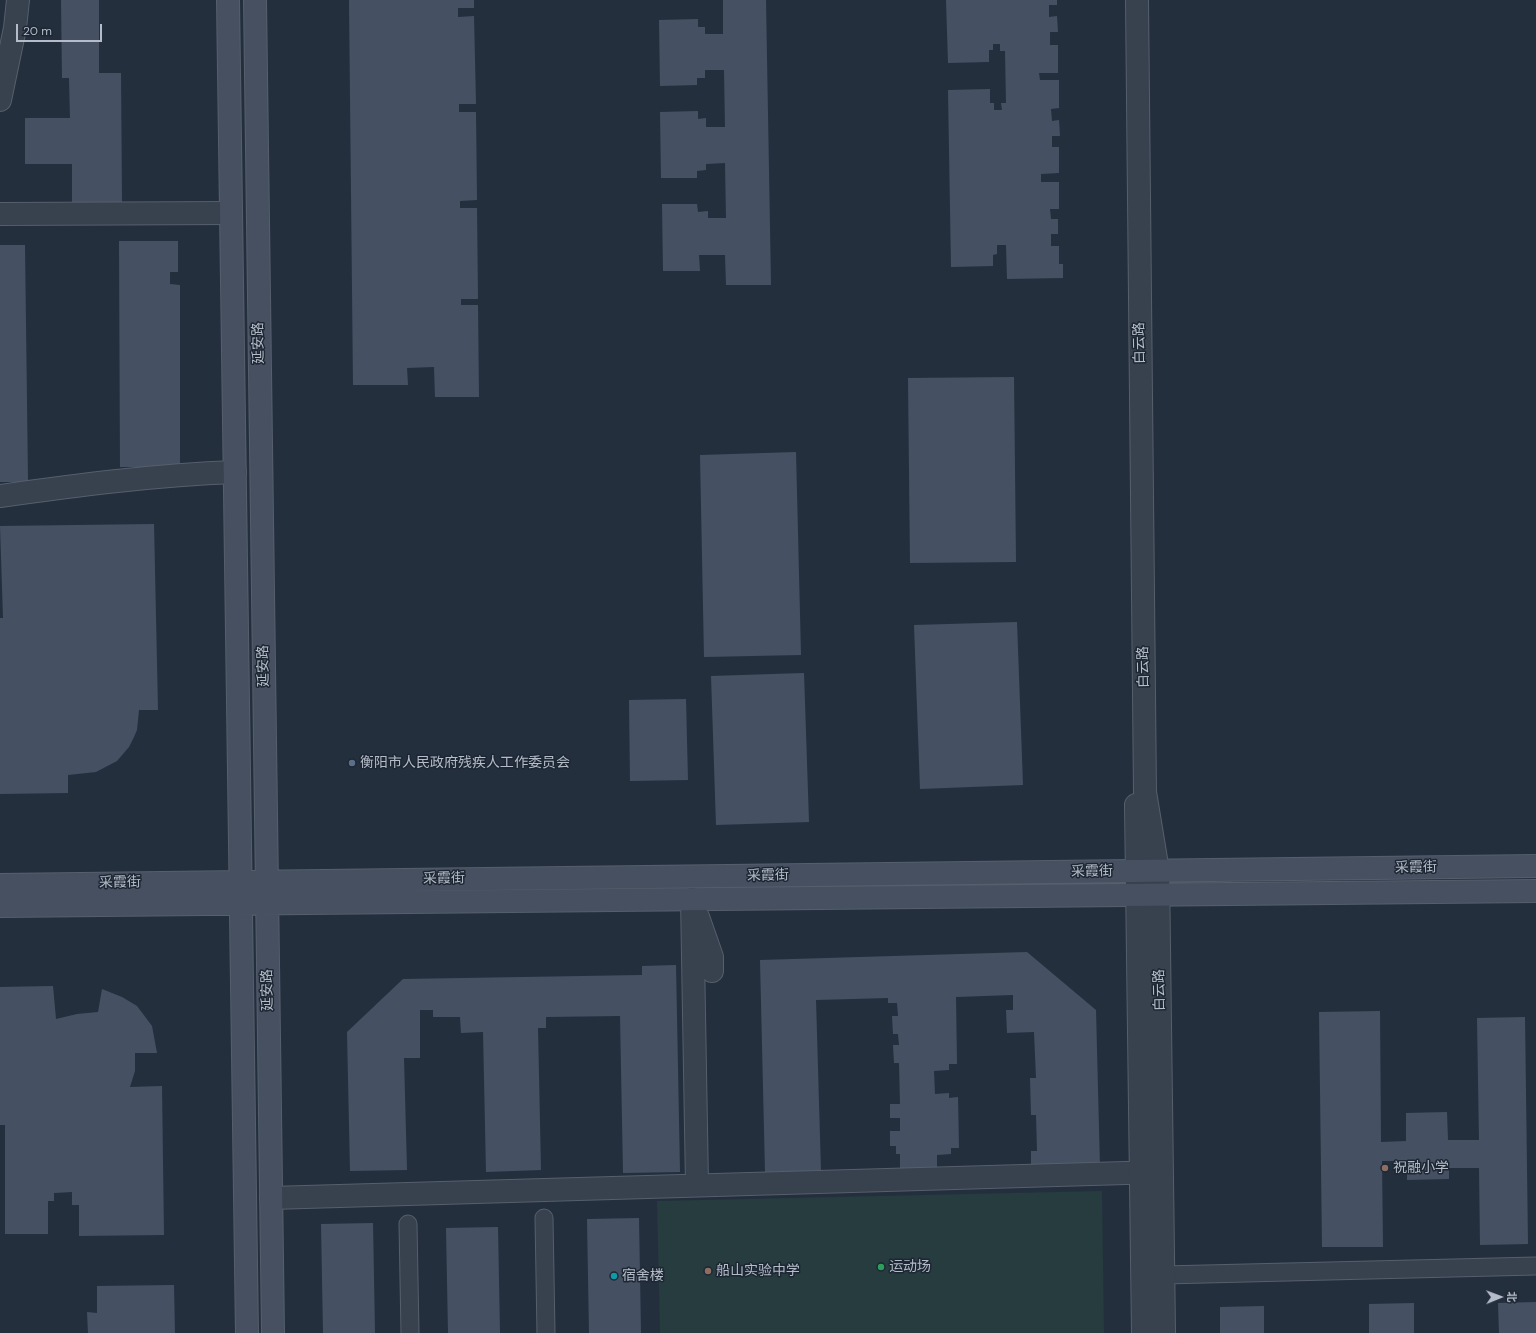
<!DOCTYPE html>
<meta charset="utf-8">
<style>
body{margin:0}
#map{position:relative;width:1536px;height:1333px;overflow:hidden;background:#242f3e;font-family:"DM Sans","Noto Sans SC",sans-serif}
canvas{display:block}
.north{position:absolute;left:1480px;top:1277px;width:40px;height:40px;-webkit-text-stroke:3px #1d2633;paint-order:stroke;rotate:89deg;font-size:11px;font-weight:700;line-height:16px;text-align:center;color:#b4bcc9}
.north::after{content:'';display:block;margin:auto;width:14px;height:18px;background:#b4bcc9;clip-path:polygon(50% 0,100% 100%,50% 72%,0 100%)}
.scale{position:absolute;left:16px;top:24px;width:86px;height:18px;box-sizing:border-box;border:2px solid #b4bcc9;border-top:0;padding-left:5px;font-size:12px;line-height:14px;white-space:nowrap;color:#b4bcc9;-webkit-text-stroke:3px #1d2633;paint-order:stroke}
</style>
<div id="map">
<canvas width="1536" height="1333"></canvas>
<div class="north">北</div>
<div class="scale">20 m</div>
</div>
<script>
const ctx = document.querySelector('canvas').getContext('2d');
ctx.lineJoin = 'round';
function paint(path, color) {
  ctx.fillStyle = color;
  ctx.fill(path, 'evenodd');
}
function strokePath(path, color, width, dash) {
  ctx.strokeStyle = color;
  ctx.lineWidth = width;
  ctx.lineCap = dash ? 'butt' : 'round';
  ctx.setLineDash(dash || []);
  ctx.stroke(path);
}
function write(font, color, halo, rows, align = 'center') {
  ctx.font = font + ' "DM Sans","Noto Sans SC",sans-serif';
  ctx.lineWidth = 3;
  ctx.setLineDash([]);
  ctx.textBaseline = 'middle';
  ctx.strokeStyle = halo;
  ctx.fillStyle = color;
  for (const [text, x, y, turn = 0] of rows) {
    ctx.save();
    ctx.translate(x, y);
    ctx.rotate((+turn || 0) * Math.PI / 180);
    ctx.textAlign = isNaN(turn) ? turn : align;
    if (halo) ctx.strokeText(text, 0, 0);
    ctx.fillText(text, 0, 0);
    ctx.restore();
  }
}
const green = new Path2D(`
 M1102,1191l2,142h-444l-3,-132z`);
const building = new Path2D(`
 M61,0h38v73h22l1,130h-50v-39h-47v-46h45l-1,-40h-7z
 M349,0h125v8h-16v9l16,-1 2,88h-17v8h17l1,88 -17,1v7h17l1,91h-17v6h17l1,92h-44l-1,-30 -27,1 1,17h-55z
 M723,0h43l5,285h-45l-1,-30h-26l1,16h-37l-1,-67h35l1,8 10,-1v7h18l-1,-55 -19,1v6l-9,1v7h-36l-1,-66 38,-1v8l8,-1v9h19l-1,-57h-19v8h-8v7l-37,1 -1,-66 39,-1v8h7v7h18z
 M946,0h111v5h-8v12l8,-1 1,16h-8v13h8v28h-19l1,7h19v28l-8,1 1,12 7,-1 1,16h-8v11h7v26l-18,1v8h18v27h-9l1,10h7v15h-7v12h8v18h4v14l-56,1 -1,-34h-9v9l-4,1v11l-42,1 -3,-177 42,-1v14h4v7h8l-1,-7h5l-1,-52h-5v-7h-7v6h-4v12l-41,1z
 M119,241h59v31h-8v12l10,1v182h-60z
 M0,245h25l3,237h-28z
 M1014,377l2,185 -106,1 -2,-185z
 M796,452l5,203 -97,2 -4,-202z
 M154,524l4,186h-19l-2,20 -3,7 -5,10 -12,14 -21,11 -28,3v18l-68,1v-176h3l-3,-92z
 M1017,622l6,163 -103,4 -6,-164z
 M804,673l5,149 -93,3 -5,-149z
 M686,699l2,81 -58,1 -1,-81z
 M1027,952l69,58 4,158 -69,2v-19h6l-1,-36h-5l-1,-37h6l-2,-46 -27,1 -1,-23h7v-15l-57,2 1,67h-8v6l-15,1 1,23 14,-1v5l9,-1 1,51h-8v6l-14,1v15l-37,1v-17h-4v-8h-6v-15h10v-13h-10v-14h10l-1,-41h-5l-1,-18h6l-1,-11h-5l-1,-18h6l-1,-13h-9v-5l-72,2 5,171 -56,1 -5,-212z
 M676,965l4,207 -57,1 -3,-157 -74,1v11h-8l3,142 -55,2 -3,-140 -22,1 -1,-16h-27v-7h-13v48h-16l3,112 -57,1 -3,-139 56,-53 239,-4v-9z
 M53,986l3,33 21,-5 21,-2 4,-23 20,8 15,9 15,20 5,27h-22v18l-5,16 32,-1 2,149 -85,1v-31h-7v-13l-18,1v8h-6v33h-43v-109h-5v-138z
 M1380,1011l1,131 25,-1v-28l41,-1 1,28h31l-2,-122 48,-1 3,227 -48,1 -1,-77h-30v11l-42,1v-19h-25l1,86h-61l-3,-235z
 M639,1218l2,115h-52l-2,-114z
 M373,1223l2,110h-52l-2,-109z
 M498,1227l2,106h-52l-2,-105z
 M174,1285l1,48h-87l-1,-21 10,1v-27z
 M1536,1302v31h-37l-1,-30z
 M1414,1303v30h-45v-29z
 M1264,1306v27h-44v-26z`);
const service = new Path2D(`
 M544,1218l2,115
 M408,1224l2,109
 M1164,1275l372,-9`);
const minor = new Path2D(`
 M0,100l15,-72 3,-28
 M0,214l231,-1
 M0,496c78,-11 156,-21 235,-24
 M692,899l5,286
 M698,917l14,40v14
 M271,1198l889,-26`);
const tertiary = new Path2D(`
 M1137,0l8,792 13,79 6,462
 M1136,805l7,528`);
const secondary = new Path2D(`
 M228,0l19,1333
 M255,0l18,1333
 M0,885l1536,-19
 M0,906l1536,-15`);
const markers = [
 [352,763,4,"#5c6f8a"],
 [1385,1168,4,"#8d6e63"],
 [881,1267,4,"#2e9e5b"],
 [708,1271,4,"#8d6e63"],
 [614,1276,4,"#0f9aa8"]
];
const streetNames = [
 ["延安路",259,343,-91],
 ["白云路",1140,343,-91],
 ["延安路",264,666,-91],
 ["白云路",1144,667,-91],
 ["采霞街",1416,868,-1],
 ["采霞街",1092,872,-1],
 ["采霞街",768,876,-1],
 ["采霞街",444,879,-1],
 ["采霞街",120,883,-1],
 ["延安路",268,990,-91],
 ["白云路",1160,990,-91]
];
const poiNames = [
 ["衡阳市人民政府残疾人工作委员会",360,763],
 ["祝融小学",1393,1168],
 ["运动场",889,1267],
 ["船山实验中学",716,1271],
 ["宿舍楼",622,1276]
];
paint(green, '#263c3f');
paint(building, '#455162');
strokePath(service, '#565f6c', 19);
strokePath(minor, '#565f6c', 24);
strokePath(tertiary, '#565f6c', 24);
strokePath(secondary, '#565f6c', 24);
strokePath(service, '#38414e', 17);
strokePath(minor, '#38414e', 22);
strokePath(tertiary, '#38414e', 22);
strokePath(secondary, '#465061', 22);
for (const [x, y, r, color] of markers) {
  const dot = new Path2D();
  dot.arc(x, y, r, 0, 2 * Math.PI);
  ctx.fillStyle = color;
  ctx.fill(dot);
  strokePath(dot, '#1d2633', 1.5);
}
write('14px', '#b4bcc9', '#1d2633', streetNames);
write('14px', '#b4bcc9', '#1d2633', poiNames, 'left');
</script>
